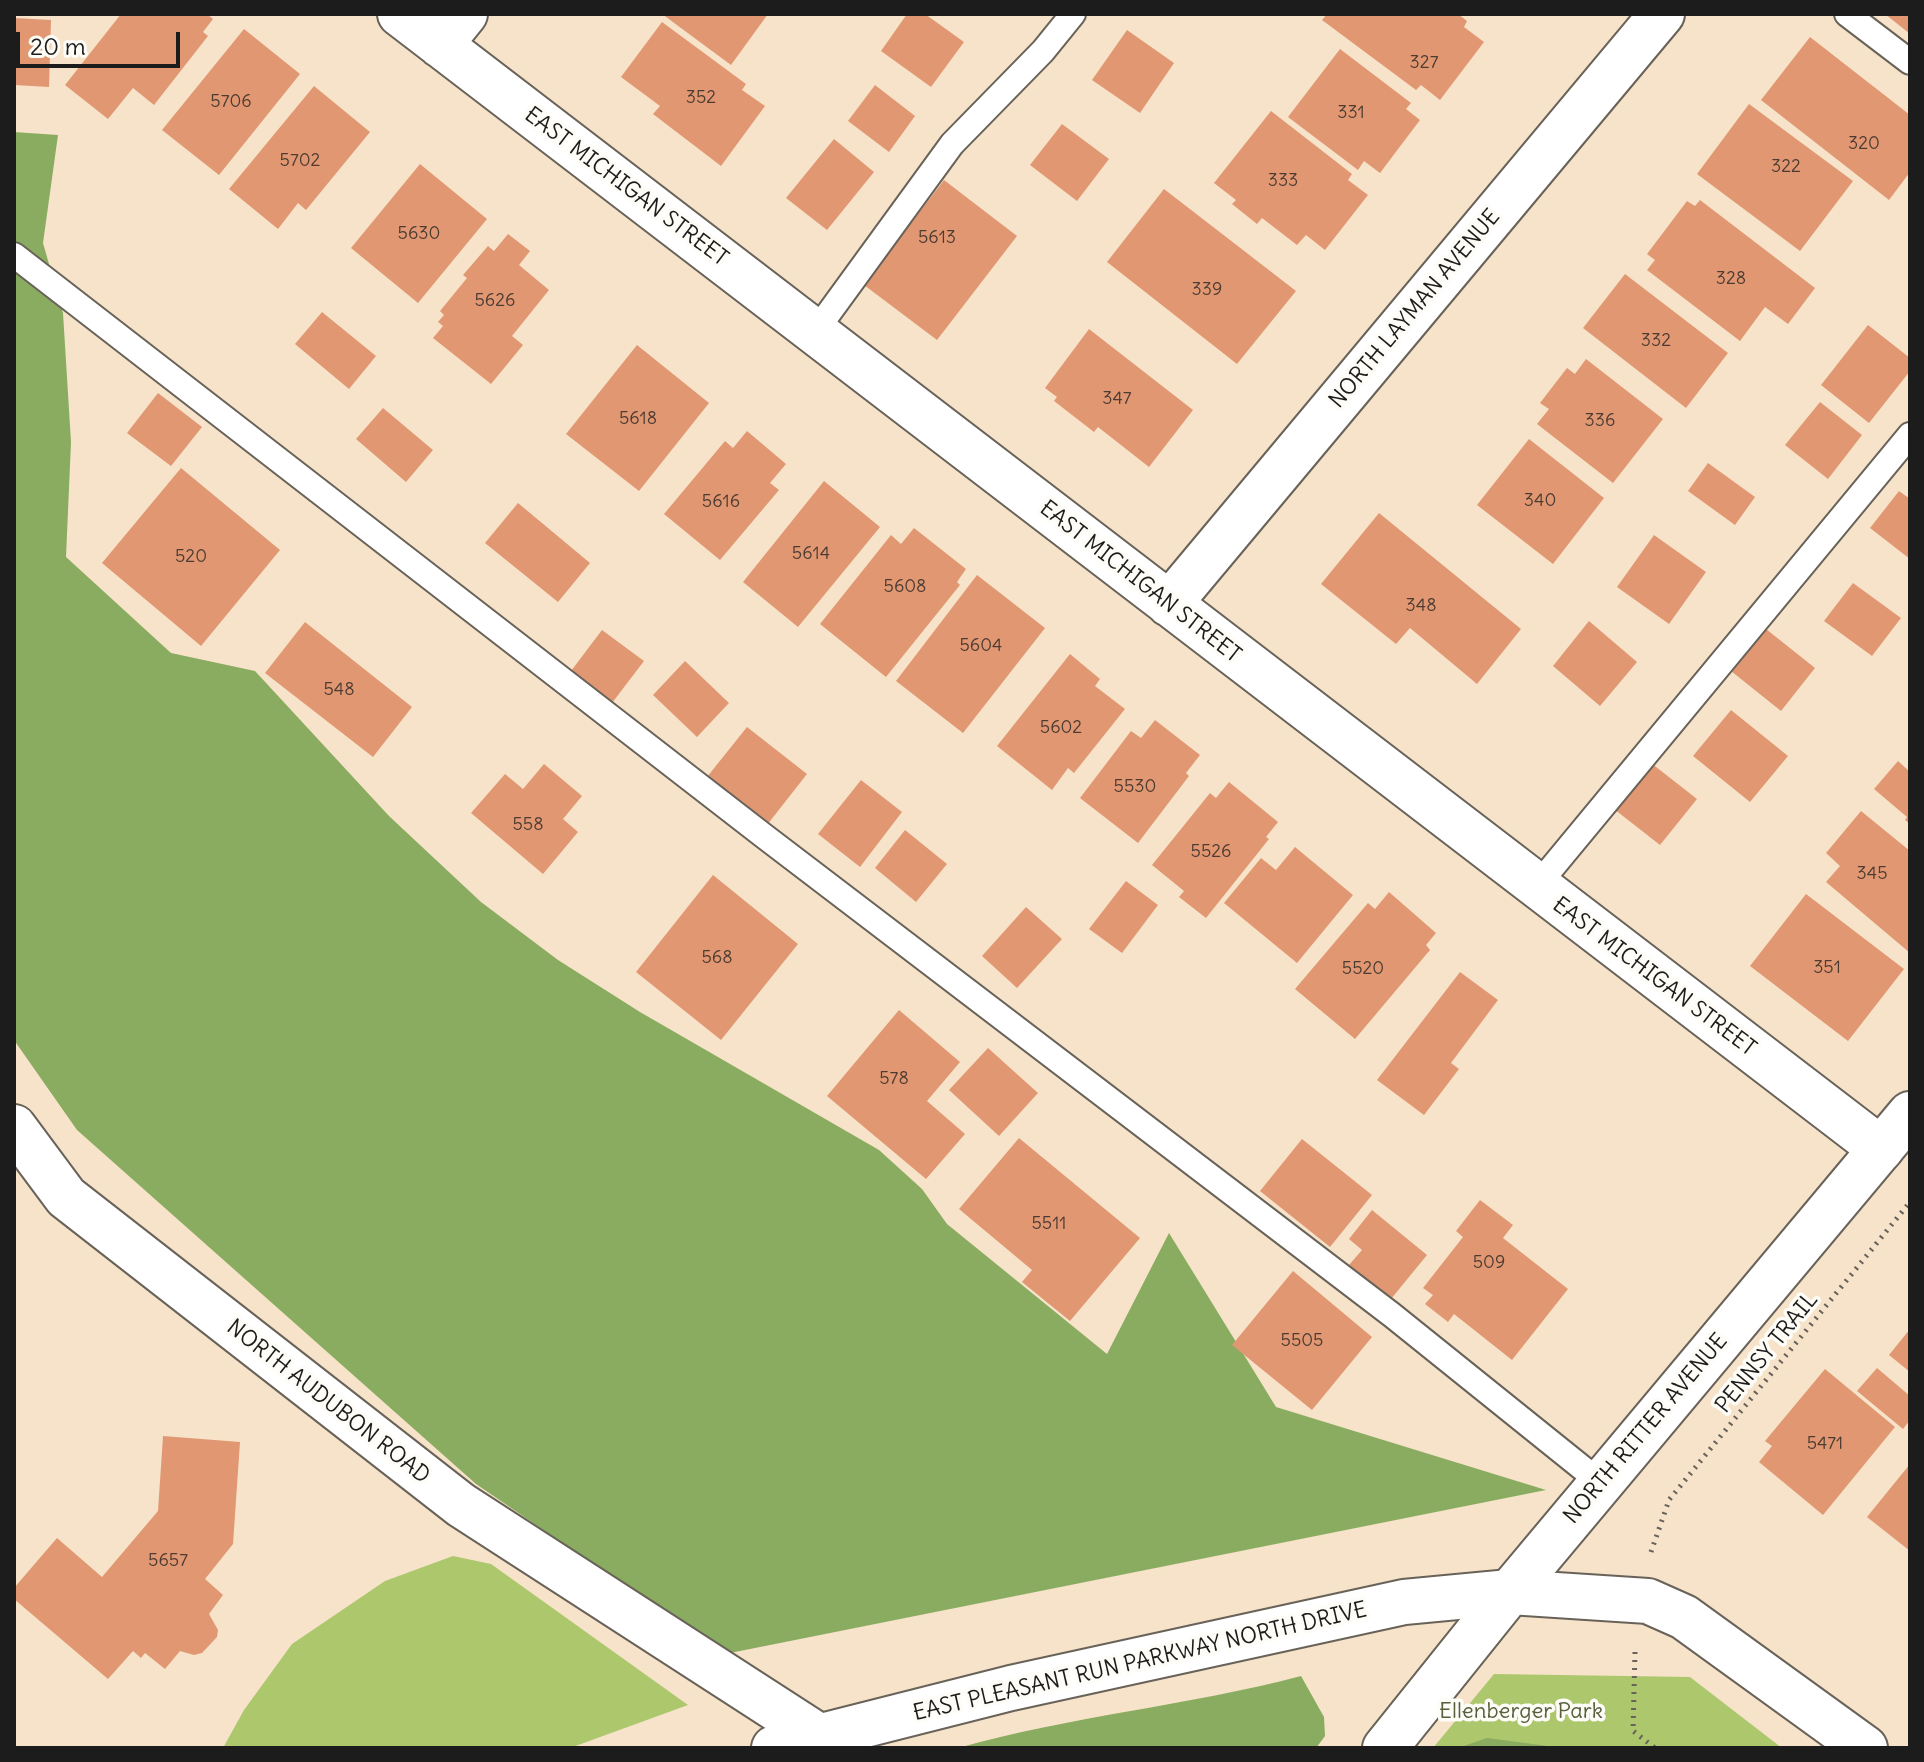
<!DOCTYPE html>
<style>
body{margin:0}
#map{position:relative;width:1924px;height:1762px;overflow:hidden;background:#f6e3ca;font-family:Delius,sans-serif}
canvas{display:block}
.frame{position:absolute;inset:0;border:16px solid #1c1c1c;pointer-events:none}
.scale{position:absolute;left:16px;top:32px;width:164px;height:36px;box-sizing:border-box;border:4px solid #1c1c1c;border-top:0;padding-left:10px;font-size:24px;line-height:28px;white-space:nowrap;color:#1c1c1c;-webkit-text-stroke:6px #fdfcf7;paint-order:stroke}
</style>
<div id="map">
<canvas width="1924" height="1762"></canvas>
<div class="frame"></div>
<div class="scale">20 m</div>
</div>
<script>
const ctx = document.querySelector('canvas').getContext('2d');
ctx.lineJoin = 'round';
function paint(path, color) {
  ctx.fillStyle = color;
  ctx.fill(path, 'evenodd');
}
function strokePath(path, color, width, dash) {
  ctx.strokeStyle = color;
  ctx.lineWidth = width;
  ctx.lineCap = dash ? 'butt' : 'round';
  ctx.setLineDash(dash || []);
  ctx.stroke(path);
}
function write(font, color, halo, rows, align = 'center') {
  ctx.font = font + ' Delius,sans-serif';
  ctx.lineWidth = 7;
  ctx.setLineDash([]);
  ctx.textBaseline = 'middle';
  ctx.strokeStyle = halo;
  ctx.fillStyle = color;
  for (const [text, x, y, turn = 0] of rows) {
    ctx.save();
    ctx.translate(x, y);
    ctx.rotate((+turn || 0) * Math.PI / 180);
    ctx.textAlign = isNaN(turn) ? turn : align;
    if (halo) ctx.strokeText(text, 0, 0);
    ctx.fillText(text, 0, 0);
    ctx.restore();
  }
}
const green = new Path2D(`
 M453,1556l38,8 197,141 -118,43h-347l21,-38 48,-66 93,-63z
 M1494,1674l196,3 92,71h-349z`);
const forest = new Path2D(`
 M14,132l44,3 -15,108 20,70 8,129 -5,115 105,96 84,18 134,145 92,86 77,58 82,52 239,138 43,39 25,35 160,130 62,-121 107,174 270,83 -821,164 -249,-170 -399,-354 -63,-90z
 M1301,1676l23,41 1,19 -9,12h-358c113,-32 229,-42 343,-72z
 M1487,1738l76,10h-105z`);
const building = new Path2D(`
 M121,14h86l6,5 -10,13 5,4 -54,69 -21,-17 -25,31 -43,-34z
 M662,14h106l-37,51z
 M907,14h18l39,28 -33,45 -50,-36z
 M1327,14h131l9,7 -3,6 20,15 -44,58 -19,-15 -5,5 -94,-70z
 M1885,14h25v20z
 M14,18l37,2 -2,67 -35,-2z
 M662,22l84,62 -4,6 23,16 -44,60 -68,-52 7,-8 -39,-29z
 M244,29l56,45 -81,101 -57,-45z
 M1127,30l47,33 -34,50 -48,-33z
 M1810,37l100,78v57l-21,28 -128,-100z
 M1340,49l71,54 -5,6 14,11 -40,53 -16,-12 -6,9 -70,-53z
 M875,85l40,31 -26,36 -41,-31z
 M314,86l56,46 -64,78 -8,-7 -20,26 -49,-40z
 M1749,104l104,77 -53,70 -103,-77z
 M1271,111l81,63 -4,6 20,15 -43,55 -19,-15 -9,10 -35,-27 -5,6 -25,-20 4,-4 -22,-17z
 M1062,124l47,35 -32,42 -47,-36z
 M834,139l40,33 -47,58 -41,-32z
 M420,164l67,55 -69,84 -67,-55z
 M944,180l73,56 -80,104 -73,-55z
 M1164,189l132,102 -59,73 -130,-102z
 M1700,200l115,88 -27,36 -23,-17 -25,34 -93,-71 8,-10 -8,-6 40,-53 8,5z
 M508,234l22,17 -11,14 30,25 -37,46 11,9 -32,39 -58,-46 10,-12 -5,-4 6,-7 -4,-4 27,-33 -4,-3 25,-29 6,5z
 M1625,274l103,79 -42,55 -103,-80z
 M322,312l54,44 -27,33 -54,-45z
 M1868,325l42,33v13l-41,52 -48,-38z
 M1089,329l104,81 -44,57 -51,-40 -4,5 -40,-31 3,-4 -12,-9z
 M637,345l72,58 -70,88 -73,-57z
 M1586,359l77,60 -50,64 -76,-59 12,-15 -9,-6 27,-35 8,6z
 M158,393l44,34 -31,39 -44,-33z
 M1820,402l42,33 -34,44 -43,-34z
 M383,408l50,42 -27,32 -50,-43z
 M747,431l39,33 -16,19 9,7 -59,70 -56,-46 61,-73 8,7z
 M1529,439l75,59 -51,66 -76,-59z
 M1708,463l47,34 -20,28 -47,-34z
 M181,468l99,82 -79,96 -99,-83z
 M824,481l56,46 -82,100 -55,-45z
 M1899,491l11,8v60l-40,-31z
 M518,503l72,60 -32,39 -73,-59z
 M1379,513l142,116 -44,55 -67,-56 -14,16 -75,-60z
 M914,528l52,41 -9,13 3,3 -74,92 -66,-53 71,-89 10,9z
 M1654,535l52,37 -37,52 -52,-37z
 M977,575l68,53 -82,105 -67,-52z
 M1853,583l48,35 -29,38 -48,-35z
 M1589,621l48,41 -37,44 -47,-40z
 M305,622l107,85 -39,50 -108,-84z
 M1766,629l49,39 -34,43 -50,-40z
 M602,630l42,31 -32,42 -41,-32z
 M1070,654l30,25 -5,7 30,23 -51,64 -6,-5 -16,22 -55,-44z
 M685,661l44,42 -32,34 -44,-42z
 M1731,710l57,46 -38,46 -57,-46z
 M1155,720l45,35 -14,18 3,3 -51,67 -58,-45 51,-67 10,7z
 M747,727l60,47 -40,51 -60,-48z
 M1898,761l12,11v52l-5,-4 2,-3 -33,-28z
 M1651,763l46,36 -37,46 -46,-36z
 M544,764l38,32 -19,23 15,13 -35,42 -72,-61 34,-39 18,15z
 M861,780l41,32 -42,55 -42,-33z
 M1229,782l49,40 -12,15 3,2 -63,79 -27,-21 5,-6 -32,-26 58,-72 6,5z
 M1861,811l49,40v102l-84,-71 14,-16 -14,-13z
 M905,830l42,34 -31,38 -41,-34z
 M1295,847l58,48 -56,68 -73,-60 37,-45 15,12z
 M713,875l85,69 -77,96 -85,-68z
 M1126,881l32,24 -36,48 -33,-24z
 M1389,892l47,41 -10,12 4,5 -75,89 -60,-50 73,-86 7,6z
 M1806,894l98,75 -56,72 -98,-75z
 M1026,907l36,32 -45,49 -35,-32z
 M1460,972l38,28 -47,63 8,6 -35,46 -47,-35z
 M899,1010l61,52 -33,39 38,33 -39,45 -99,-83z
 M988,1048l50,45 -39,43 -50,-46z
 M1019,1138l121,100 -70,83 -48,-39 10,-12 -73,-61z
 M1302,1139l70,56 -42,52 -70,-56z
 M1480,1200l33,25 -10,13 65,51 -56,71 -58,-46 -6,8 -23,-18 8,-9 -10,-7 40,-51 -7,-6z
 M1372,1210l55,45 -36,44 -42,-34 13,-15 -13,-11z
 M1293,1271l79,66 -60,73 -80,-65z
 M1910,1329v43l-21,-17z
 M1877,1368l33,28v24l-7,9 -46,-38z
 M1825,1369l70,58 -72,88 -64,-53 13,-16 -7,-5z
 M163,1436l77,6 -7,102 -28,35 18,16 -14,19 9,16 -1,7 -15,16 -8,2 -14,-4 -15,18 -20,-16 -4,5 -8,-7 -25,28 -94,-80v-11l43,-50 45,39 56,-66z
 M1910,1464v87l-43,-34z`);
const path = new Path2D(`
 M1651,1552l18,-52 241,-298
 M1635,1652l-2,79 22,17`);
const service = new Path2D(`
 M1847,14l63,48
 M14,255l750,581 628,479 209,168
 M815,332l137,-188 91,-93 30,-37
 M1536,887l374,-452`);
const minor = new Path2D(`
 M400,14l1481,1135
 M440,45l25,-31
 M1169,604l493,-590
 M14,1127l52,70 395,308 359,232`);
const tertiary = new Path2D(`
 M1385,1748l125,-156 400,-478`);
const secondary = new Path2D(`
 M774,1748l237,-60 393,-86 106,-10 138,9 36,16 181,131`);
const numberNames = [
 ["327",1424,63],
 ["352",701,98],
 ["5706",231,102],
 ["331",1351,113],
 ["320",1864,144],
 ["5702",300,161],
 ["322",1786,167],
 ["333",1283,181],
 ["5630",419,234],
 ["5613",937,238],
 ["328",1731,279],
 ["339",1207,290],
 ["5626",495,301],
 ["332",1656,341],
 ["347",1117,399],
 ["5618",638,419],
 ["336",1600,421],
 ["340",1540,501],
 ["5616",721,502],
 ["5614",811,554],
 ["520",191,557],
 ["5608",905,587],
 ["348",1421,606],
 ["5604",981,646],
 ["548",339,690],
 ["5602",1061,728],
 ["5530",1135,787],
 ["558",528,825],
 ["5526",1211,852],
 ["345",1872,874],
 ["568",717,958],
 ["351",1827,968],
 ["5520",1363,969],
 ["578",894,1079],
 ["5511",1049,1224],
 ["509",1489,1263],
 ["5505",1302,1341],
 ["5471",1825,1444],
 ["5657",168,1561]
];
const streetNames = [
 ["EAST MICHIGAN STREET",626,187,37],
 ["NORTH LAYMAN AVENUE",1415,309,-50],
 ["EAST MICHIGAN STREET",1140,582,38],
 ["EAST MICHIGAN STREET",1654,977,37],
 ["PENNSY TRAIL",1767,1353,-51],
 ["NORTH AUDUBON ROAD",328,1402,38],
 ["NORTH RITTER AVENUE",1646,1429,-50],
 ["EAST PLEASANT RUN PARKWAY NORTH DRIVE",1140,1662,-13]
];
const parkNames = [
 ["Ellenberger Park",1521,1712]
];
paint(green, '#adc76d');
paint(forest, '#8aac60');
paint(building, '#e19872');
strokePath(service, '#686259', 28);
strokePath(minor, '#686259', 48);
strokePath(tertiary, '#686259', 48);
strokePath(secondary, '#686259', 48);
strokePath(path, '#686259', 5, [2, 6]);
strokePath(service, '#fff', 24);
strokePath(minor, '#fff', 44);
strokePath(tertiary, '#fff', 44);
strokePath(secondary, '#fff', 44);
write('18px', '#4d3b32', null, numberNames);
write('22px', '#1c1c1c', '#fdfcf7', streetNames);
write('22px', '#56603c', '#fdfcf7', parkNames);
</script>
